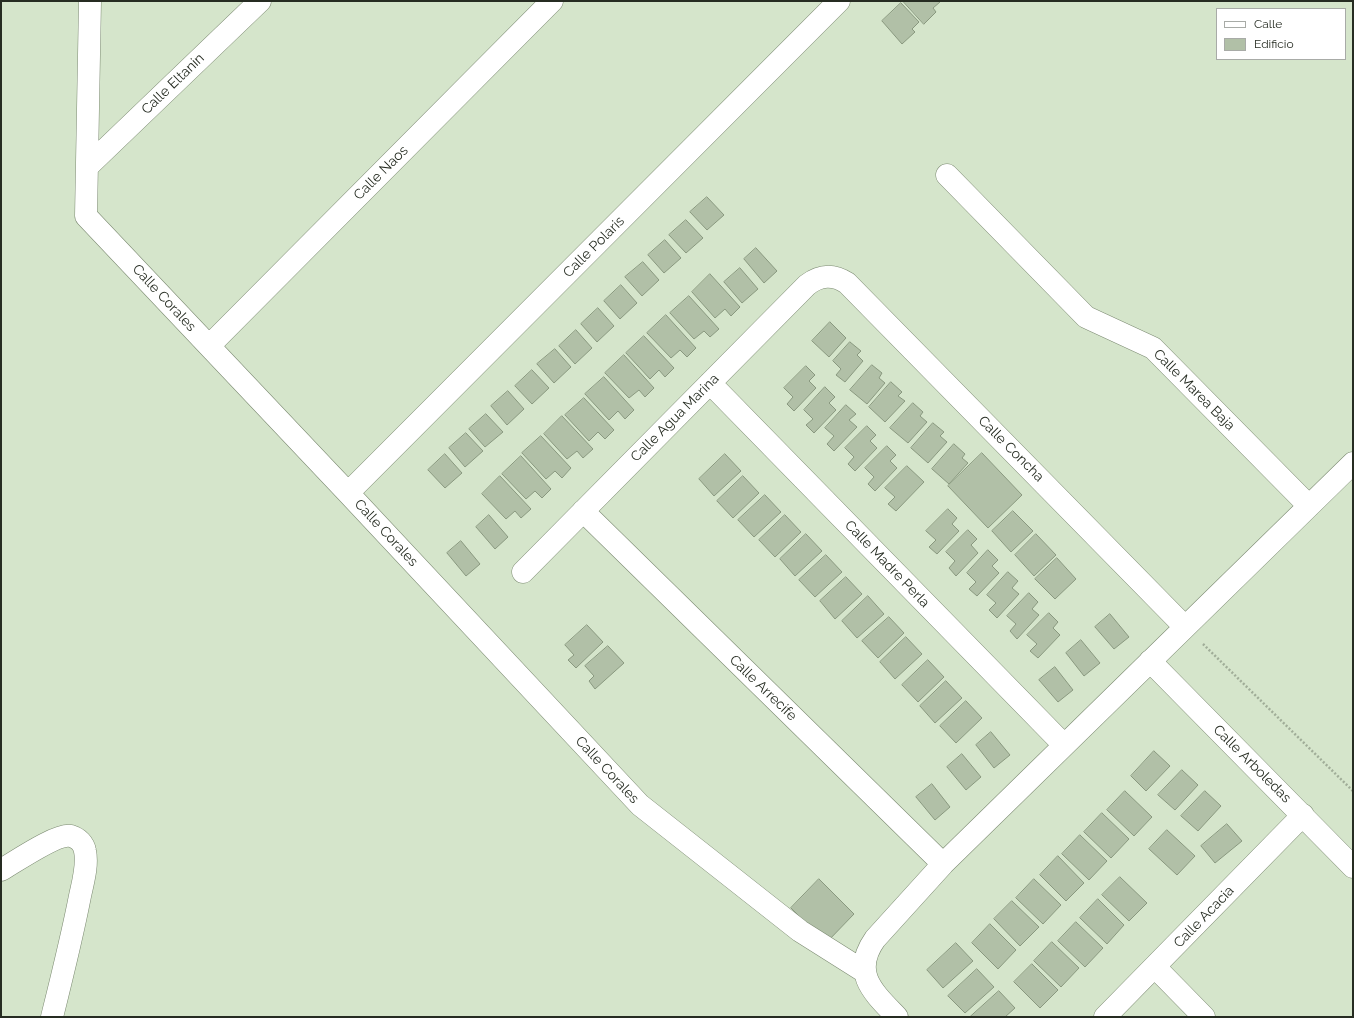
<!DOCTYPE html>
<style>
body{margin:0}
#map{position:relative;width:1354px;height:1018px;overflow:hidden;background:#d5e5cb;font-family:Raleway,sans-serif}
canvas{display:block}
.frame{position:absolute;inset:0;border:2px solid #262c22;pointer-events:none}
.legend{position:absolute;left:1216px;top:8px;width:130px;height:52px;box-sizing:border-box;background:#fff;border:1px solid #a8aba7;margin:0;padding:5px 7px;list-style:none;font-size:12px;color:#262c22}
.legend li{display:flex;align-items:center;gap:8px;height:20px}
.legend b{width:20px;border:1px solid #a8aba7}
</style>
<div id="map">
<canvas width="1354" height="1018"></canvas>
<div class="frame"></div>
<ul class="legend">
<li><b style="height:5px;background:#fff"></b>Calle</li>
<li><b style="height:11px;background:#b1c0a7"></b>Edificio</li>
</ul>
</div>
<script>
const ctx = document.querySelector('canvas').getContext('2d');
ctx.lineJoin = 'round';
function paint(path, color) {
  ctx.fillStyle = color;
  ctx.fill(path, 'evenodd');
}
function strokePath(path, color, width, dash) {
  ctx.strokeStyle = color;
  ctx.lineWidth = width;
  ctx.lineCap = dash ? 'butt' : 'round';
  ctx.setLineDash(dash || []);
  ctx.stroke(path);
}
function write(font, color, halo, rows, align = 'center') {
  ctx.font = font + ' Raleway,sans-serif';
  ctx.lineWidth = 3.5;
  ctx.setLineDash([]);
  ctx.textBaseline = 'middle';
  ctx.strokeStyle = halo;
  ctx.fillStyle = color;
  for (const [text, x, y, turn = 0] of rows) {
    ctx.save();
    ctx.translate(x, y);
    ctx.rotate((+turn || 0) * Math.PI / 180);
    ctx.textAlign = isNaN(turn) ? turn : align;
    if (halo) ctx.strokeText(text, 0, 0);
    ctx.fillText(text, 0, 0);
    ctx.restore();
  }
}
const building = new Path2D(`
 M903,1h37v1l-7,6 3,4 -12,12z
 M901,3l18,19 -7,7 3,3 -13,12 -20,-23z
 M707,197l17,18 -17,15 -17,-18z
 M686,220l17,18 -17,15 -17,-18z
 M665,240l16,18 -17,15 -16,-18z
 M756,248l21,23 -13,12 -20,-24z
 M643,262l16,18 -17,16 -17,-19z
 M740,268l18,21 -16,14 -18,-21z
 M710,274l30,33 -9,9 -6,-7 -10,9 -23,-26z
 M621,285l16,18 -17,16 -16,-18z
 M689,296l30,33 -9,8 -6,-6 -10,8 -24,-26z
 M598,308l16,18 -17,16 -16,-18z
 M666,315l30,33 -9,9 -7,-7 -9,8 -24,-25z
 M830,322l16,16 -17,19 -17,-16z
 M576,330l16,18 -17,16 -16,-18z
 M644,336l30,32 -9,9 -6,-7 -9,9 -24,-26z
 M850,342l11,9 -4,4 6,6 -18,21 -9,-7 5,-6 -8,-8z
 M555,349l16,18 -17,16 -17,-19z
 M624,355l30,33 -9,9 -6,-7 -10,8 -24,-25z
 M872,365l10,8 -3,5 6,5 -18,21 -17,-14z
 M806,366l9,9 -6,6 7,7 -22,23 -7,-7 6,-7 -9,-9z
 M532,370l17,18 -17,16 -17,-18z
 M604,377l30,33 -9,9 -7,-8 -9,9 -24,-26z
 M891,382l11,10 -4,4 7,5 -20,21 -16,-15z
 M825,387l10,10 -6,6 7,7 -22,23 -8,-8 7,-6 -9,-9z
 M508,391l16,18 -17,16 -16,-19z
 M584,398l30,32 -9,9 -7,-7 -9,9 -24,-26z
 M913,403l10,9 -3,4 7,6 -19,21 -18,-15z
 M846,405l10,9 -7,6 8,7 -23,24 -7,-7 7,-8 -9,-8z
 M486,414l17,18 -18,15 -16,-18z
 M562,416l31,33 -10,9 -6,-7 -10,8 -23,-25z
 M933,423l11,9 -4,4 7,6 -19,21 -17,-15z
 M867,426l9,9 -6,6 7,7 -22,23 -7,-7 6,-7 -9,-9z
 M466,433l17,18 -18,16 -16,-19z
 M541,436l30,32 -9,10 -7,-7 -9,8 -24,-26z
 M954,444l11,10 -3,4 6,5 -19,21 -17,-15z
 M887,446l9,9 -6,6 7,7 -22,23 -7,-7 6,-7 -9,-9z
 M982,453l40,42 -34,33 -40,-42z
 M445,454l17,19 -17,15 -17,-18z
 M725,454l16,17 -27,25 -15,-17z
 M521,456l30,33 -9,9 -7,-7 -9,8 -24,-25z
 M907,466l17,16 -28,29 -8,-7 7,-7 -10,-9z
 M500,476l31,33 -10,9 -6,-7 -9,8 -24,-25z
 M743,476l16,17 -26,25 -16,-17z
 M765,495l16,17 -27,25 -16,-17z
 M948,509l9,9 -5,6 7,7 -22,23 -8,-7 7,-7 -10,-9z
 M1013,511l20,20 -22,21 -19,-21z
 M489,515l19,22 -13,12 -19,-22z
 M785,515l16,17 -26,25 -16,-17z
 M968,530l9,9 -6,6 7,8 -22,23 -7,-8 6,-7 -9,-9z
 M806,534l16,17 -27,25 -15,-17z
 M1036,534l20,21 -22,21 -19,-21z
 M461,541l19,23 -14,12 -19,-23z
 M988,550l10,10 -6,6 7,7 -22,23 -8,-7 7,-7 -9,-9z
 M826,555l16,17 -27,25 -16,-17z
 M1057,558l19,21 -21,20 -20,-20z
 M1008,572l10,9 -6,7 7,6 -22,24 -8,-8 7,-7 -9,-8z
 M846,577l16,17 -27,25 -15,-18z
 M1029,593l9,9 -6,7 7,6 -22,24 -7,-8 6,-7 -9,-8z
 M868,596l16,18 -27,24 -15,-17z
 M1049,613l9,9 -5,6 7,7 -22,23 -8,-7 7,-7 -10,-9z
 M1110,614l19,23 -15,12 -19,-22z
 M889,617l15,16 -26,25 -16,-17z
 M587,625l16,17 -27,26 -8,-8 6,-5 -9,-10z
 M906,637l16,17 -27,25 -15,-17z
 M1081,640l19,23 -16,13 -18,-23z
 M608,646l16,17 -29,26 -6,-8 5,-5 -9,-10z
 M928,660l16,17 -26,25 -16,-17z
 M1055,667l18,23 -15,12 -19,-22z
 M946,681l16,17 -27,25 -15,-17z
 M966,701l16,17 -26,25 -16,-17z
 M991,732l19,23 -16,13 -18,-23z
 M1154,751l16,15 -24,25 -15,-15z
 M962,754l19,23 -15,13 -19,-23z
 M1182,770l16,15 -23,25 -17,-15z
 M932,784l18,23 -15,13 -19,-23z
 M1125,791l27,26 -18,19 -27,-26z
 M1205,791l16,15 -23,25 -17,-15z
 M1102,813l27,26 -18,19 -27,-26z
 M1227,824l15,17 -27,22 -14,-17z
 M1167,830l28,26 -18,19 -28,-26z
 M1080,835l27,26 -18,19 -27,-26z
 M1058,856l26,27 -18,18 -26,-26z
 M1120,877l27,26 -18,18 -27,-26z
 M819,879l35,35 -28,29 -35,-35z
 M1034,879l27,26 -18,19 -27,-26z
 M1098,899l26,26 -17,19 -27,-26z
 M1012,901l27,26 -19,19 -26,-27z
 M1076,922l27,26 -18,19 -27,-26z
 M990,924l26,26 -18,19 -26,-26z
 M1052,942l27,26 -18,19 -27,-26z
 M956,943l17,18 -30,27 -16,-18z
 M1032,964l26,26 -18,18 -26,-26z
 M977,969l17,18 -29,26 -17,-17z
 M999,991l16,17 -10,9h-35z`);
const path = new Path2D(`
 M1203,644l150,147`);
const minor = new Path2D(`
 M90,1l-4,215 262,277 292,312 160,126 65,41
 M87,167l173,-166
 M947,175l139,142 67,31 156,158
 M209,346l343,-345
 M710,383l354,362
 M348,493l491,-492
 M583,511l360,353
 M523,572l284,-287c13,-10 26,-11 40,-2l338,344
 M1150,661l203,206
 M1,870c14,-8 56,-37 70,-34 7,2 13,8 14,15 3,14 -2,31 -5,45 -8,41 -18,81 -28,121
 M1155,967l49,50
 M897,1017c-24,-25 -46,-44 -22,-78l68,-75 410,-401
 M1105,1017l198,-202`);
const streetNames = [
 ["Calle Eltanin",173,84,-44],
 ["Calle Naos",381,173,-45],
 ["Calle Polaris",594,247,-45],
 ["Calle Corales",164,298,47],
 ["Calle Marea Baja",1194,390,45],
 ["Calle Agua Marina",675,418,-45],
 ["Calle Concha",1011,449,45],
 ["Calle Corales",386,533,47],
 ["Calle Madre Perla",887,564,46],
 ["Calle Arrecife",763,688,44],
 ["Calle Arboledas",1252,764,45],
 ["Calle Corales",607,770,47],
 ["Calle Acacia",1204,917,-46]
];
paint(building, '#b1c0a7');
strokePath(building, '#89987f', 1);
strokePath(minor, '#7c8a72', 23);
strokePath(path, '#a0ad98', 2.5, [2, 2]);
strokePath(minor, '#fff', 22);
write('14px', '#262c22', '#fff', streetNames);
</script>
